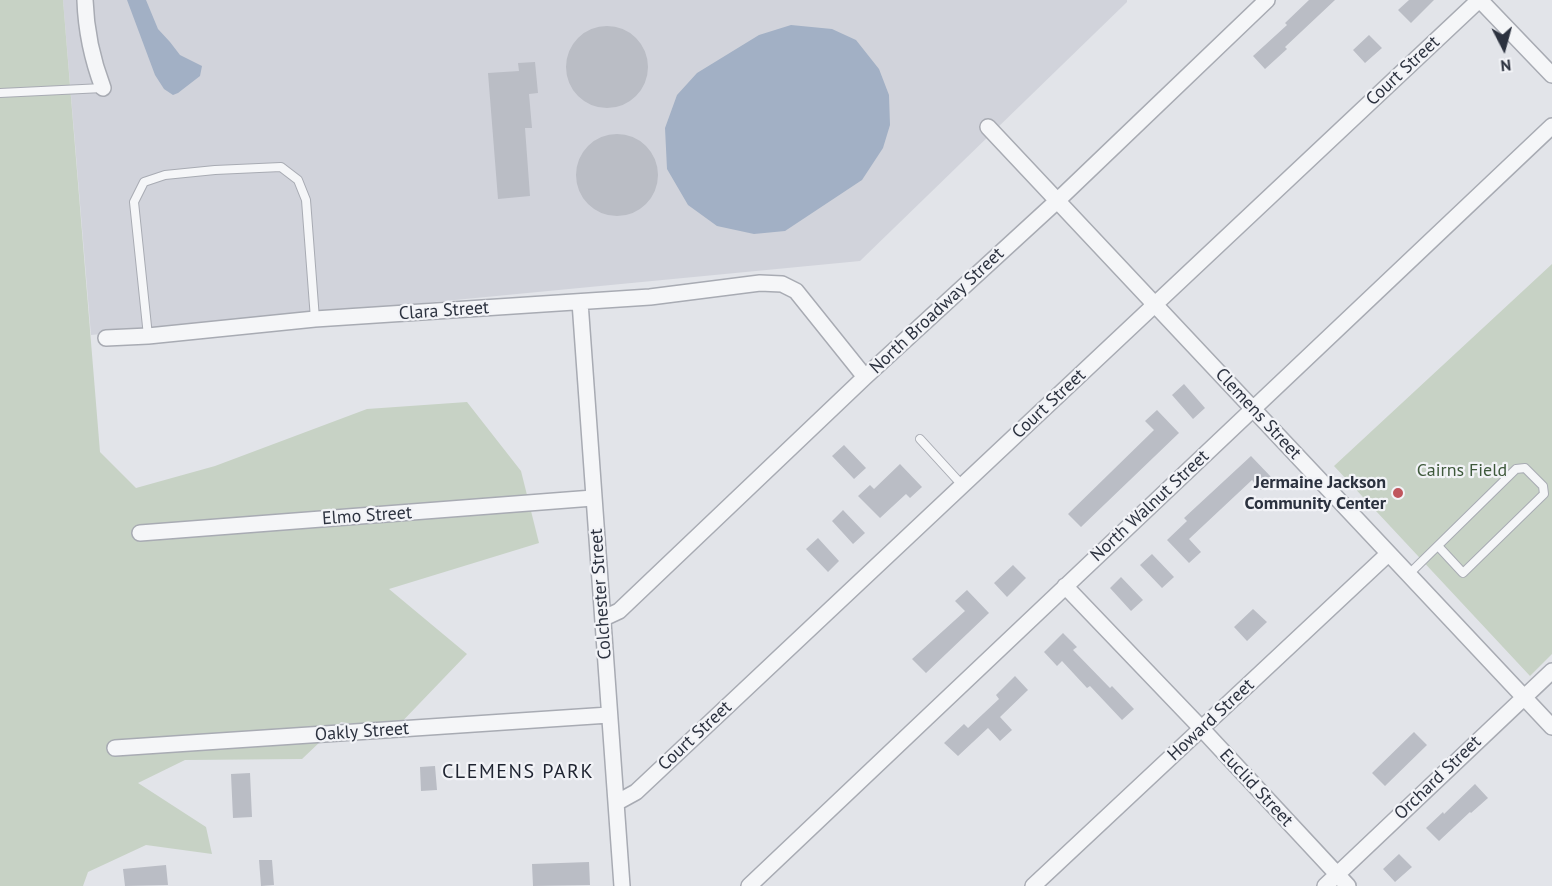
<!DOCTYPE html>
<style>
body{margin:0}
#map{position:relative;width:1552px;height:886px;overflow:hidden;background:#e2e4e9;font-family:"PT Sans",sans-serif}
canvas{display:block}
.north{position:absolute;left:1474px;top:18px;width:60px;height:60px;-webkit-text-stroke:4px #f2f3f7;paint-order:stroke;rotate:174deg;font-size:16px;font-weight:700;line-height:24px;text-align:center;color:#2c323f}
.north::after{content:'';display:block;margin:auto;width:21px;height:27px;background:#2c323f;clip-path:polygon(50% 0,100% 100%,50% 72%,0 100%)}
</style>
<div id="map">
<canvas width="1552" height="886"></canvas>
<div class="north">N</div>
</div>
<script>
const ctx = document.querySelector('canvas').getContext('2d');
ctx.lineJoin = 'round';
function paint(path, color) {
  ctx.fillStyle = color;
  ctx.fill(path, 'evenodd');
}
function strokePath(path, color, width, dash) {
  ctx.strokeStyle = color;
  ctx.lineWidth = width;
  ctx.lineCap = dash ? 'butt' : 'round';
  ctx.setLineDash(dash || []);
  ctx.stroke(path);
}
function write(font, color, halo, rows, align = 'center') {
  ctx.font = font + ' "PT Sans",sans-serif';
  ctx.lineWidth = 4.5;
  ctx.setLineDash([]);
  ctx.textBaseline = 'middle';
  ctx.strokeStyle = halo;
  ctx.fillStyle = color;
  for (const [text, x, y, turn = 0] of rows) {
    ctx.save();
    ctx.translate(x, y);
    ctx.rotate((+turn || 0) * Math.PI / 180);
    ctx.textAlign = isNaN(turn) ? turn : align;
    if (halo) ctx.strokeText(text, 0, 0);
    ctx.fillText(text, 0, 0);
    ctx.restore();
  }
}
const built = new Path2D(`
 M63,0h1064v2l-267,259 -769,74z`);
const green = new Path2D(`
 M0,0h63l37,452 36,36 79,-22 152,-57 100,-7 54,69 18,72 -150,46 78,65 -73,76 -53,-8 -39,37 -117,1 -47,23 68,44 6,27 -66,-9 -58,27 -5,14h-83z
 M1552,264v390l-22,22 -196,-210z`);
const water = new Path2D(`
 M127,0h19l12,29 12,13 10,13 22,11 -2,10 -22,17 -5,2 -9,-6 -9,-14z
 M791,25l41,4 24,11 23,29 10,26 1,30 -7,23 -21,32 -77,51 -31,3 -37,-8 -29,-21 -21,-36 -2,-41 12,-33 20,-22 62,-38z`);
const building = new Path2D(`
 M1309,0h26l-50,47 2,2 -22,20 -12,-13 34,-31 -2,-2z
 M1409,0h25l-23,23 -13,-13z
 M566 67a41 41 0 1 1 82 0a41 41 0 1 1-82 0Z
 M1369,35l13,13 -17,15 -12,-13z
 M535,62l3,31 -9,1 3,34h-7l5,68 -32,3 -10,-126 31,-2 -1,-8z
 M576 175a41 41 0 1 1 82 0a41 41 0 1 1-82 0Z
 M1184,384l21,24 -12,11 -21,-24z
 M1157,410l22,23 -98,94 -13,-13 86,-84 -9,-9z
 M844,445l22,23 -12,11 -22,-23z
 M1251,456l22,23 -12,11 -9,-10 -63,59 12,13 -12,11 -22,-23 20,-19 -3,-3z
 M900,464l22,23 -12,11 -4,-4 -26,24 -22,-22 12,-11 4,4z
 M843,510l22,23 -12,11 -21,-23z
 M818,538l21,23 -11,11 -22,-23z
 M1152,554l22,23 -12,11 -22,-23z
 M1013,565l13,13 -19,19 -13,-14z
 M1121,577l22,23 -12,11 -21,-23z
 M967,590l22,23 -63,60 -14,-14 53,-48 -10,-10z
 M1253,609l14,13 -20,19 -13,-14z
 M1063,633l14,14 -4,3 37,38 2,-2 22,23 -12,11 -32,-34 -3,2 -25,-27 -5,5 -13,-14z
 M1015,676l13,14 -28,27 12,13 -12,11 -12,-13 -30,28 -14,-13 20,-19 4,4 31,-29 -3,-4z
 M1414,732l13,13 -42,41 -13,-13z
 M435,766l2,24 -16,1 -1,-24z
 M250,773l2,44 -19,1 -2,-44z
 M1475,784l13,14 -17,15 -1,-1 -31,29 -13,-13 17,-16 1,2z
 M1399,854l13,13 -17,15 -12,-13z
 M259,860h13l2,25 -13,1z
 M589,862l1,23 -57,1 -1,-22z
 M166,865l2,20 -43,1 -2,-17z`);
const service = new Path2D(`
 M0,93l103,-5
 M148,336l-14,-134 10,-20 21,-7 50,-5 66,-3 17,13 8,20 9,119
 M920,439l42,46
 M1408,575l108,-106 9,-1 18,18 1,8 -81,79 -25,-27`);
const minor = new Path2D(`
 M85,0c1,31 7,59 18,88
 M1480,0l72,75
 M988,127l564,600
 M580,302l42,584
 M106,338l42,-2 167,-17 335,-22 110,-14 22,1 14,7 69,86
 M140,533l453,-35
 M1065,586l137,143 146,157
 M604,618l15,-7 246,-234 192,-176 210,-201
 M115,748l494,-33
 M616,803l20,-11 843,-792
 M749,886c267,-254 536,-506 803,-760
 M1033,886l355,-332
 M1325,886l227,-215`);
const markers = [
 [1398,493,6,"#c0565d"]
];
const streetNames = [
 ["Court Street",1403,71,-43],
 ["Clara Street",444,311,-4],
 ["North Broadway Street",937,311,-43],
 ["Court Street",1049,404,-43],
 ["Clemens Street",1258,414,47],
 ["North Walnut Street",1150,506,-43],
 ["Elmo Street",367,516,-4],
 ["Colchester Street",601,594,-94],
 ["Howard Street",1211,720,-43],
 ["Oakly Street",362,732,-4],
 ["Court Street",695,736,-43],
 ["Orchard Street",1438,778,-44],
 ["Euclid Street",1256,788,47]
];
const parkNames = [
 ["Cairns Field",1462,471]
];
const poiNames = [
 ["Jermaine Jackson",1386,483],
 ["Community Center",1386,504]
];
const neighbourhoodNames = [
 ["CLEMENS PARK",518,772]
];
paint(built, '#d1d3db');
paint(green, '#c7d2c5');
paint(water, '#a2b0c5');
paint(building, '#babdc5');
strokePath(service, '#a8abb3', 10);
strokePath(minor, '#a8abb3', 18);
strokePath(service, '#f5f6f8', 8);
strokePath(minor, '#f5f6f8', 15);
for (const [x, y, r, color] of markers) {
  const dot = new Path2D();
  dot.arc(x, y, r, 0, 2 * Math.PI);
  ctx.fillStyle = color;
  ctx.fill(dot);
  strokePath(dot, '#f2f3f7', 2);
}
write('18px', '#2c323f', '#f2f3f7', streetNames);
write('18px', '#3e593b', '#f2f3f7', parkNames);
write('bold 18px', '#2c323f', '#f2f3f7', poiNames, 'right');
ctx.letterSpacing = '1.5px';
write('20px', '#1e2330', '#f2f3f7', neighbourhoodNames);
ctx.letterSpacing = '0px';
</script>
